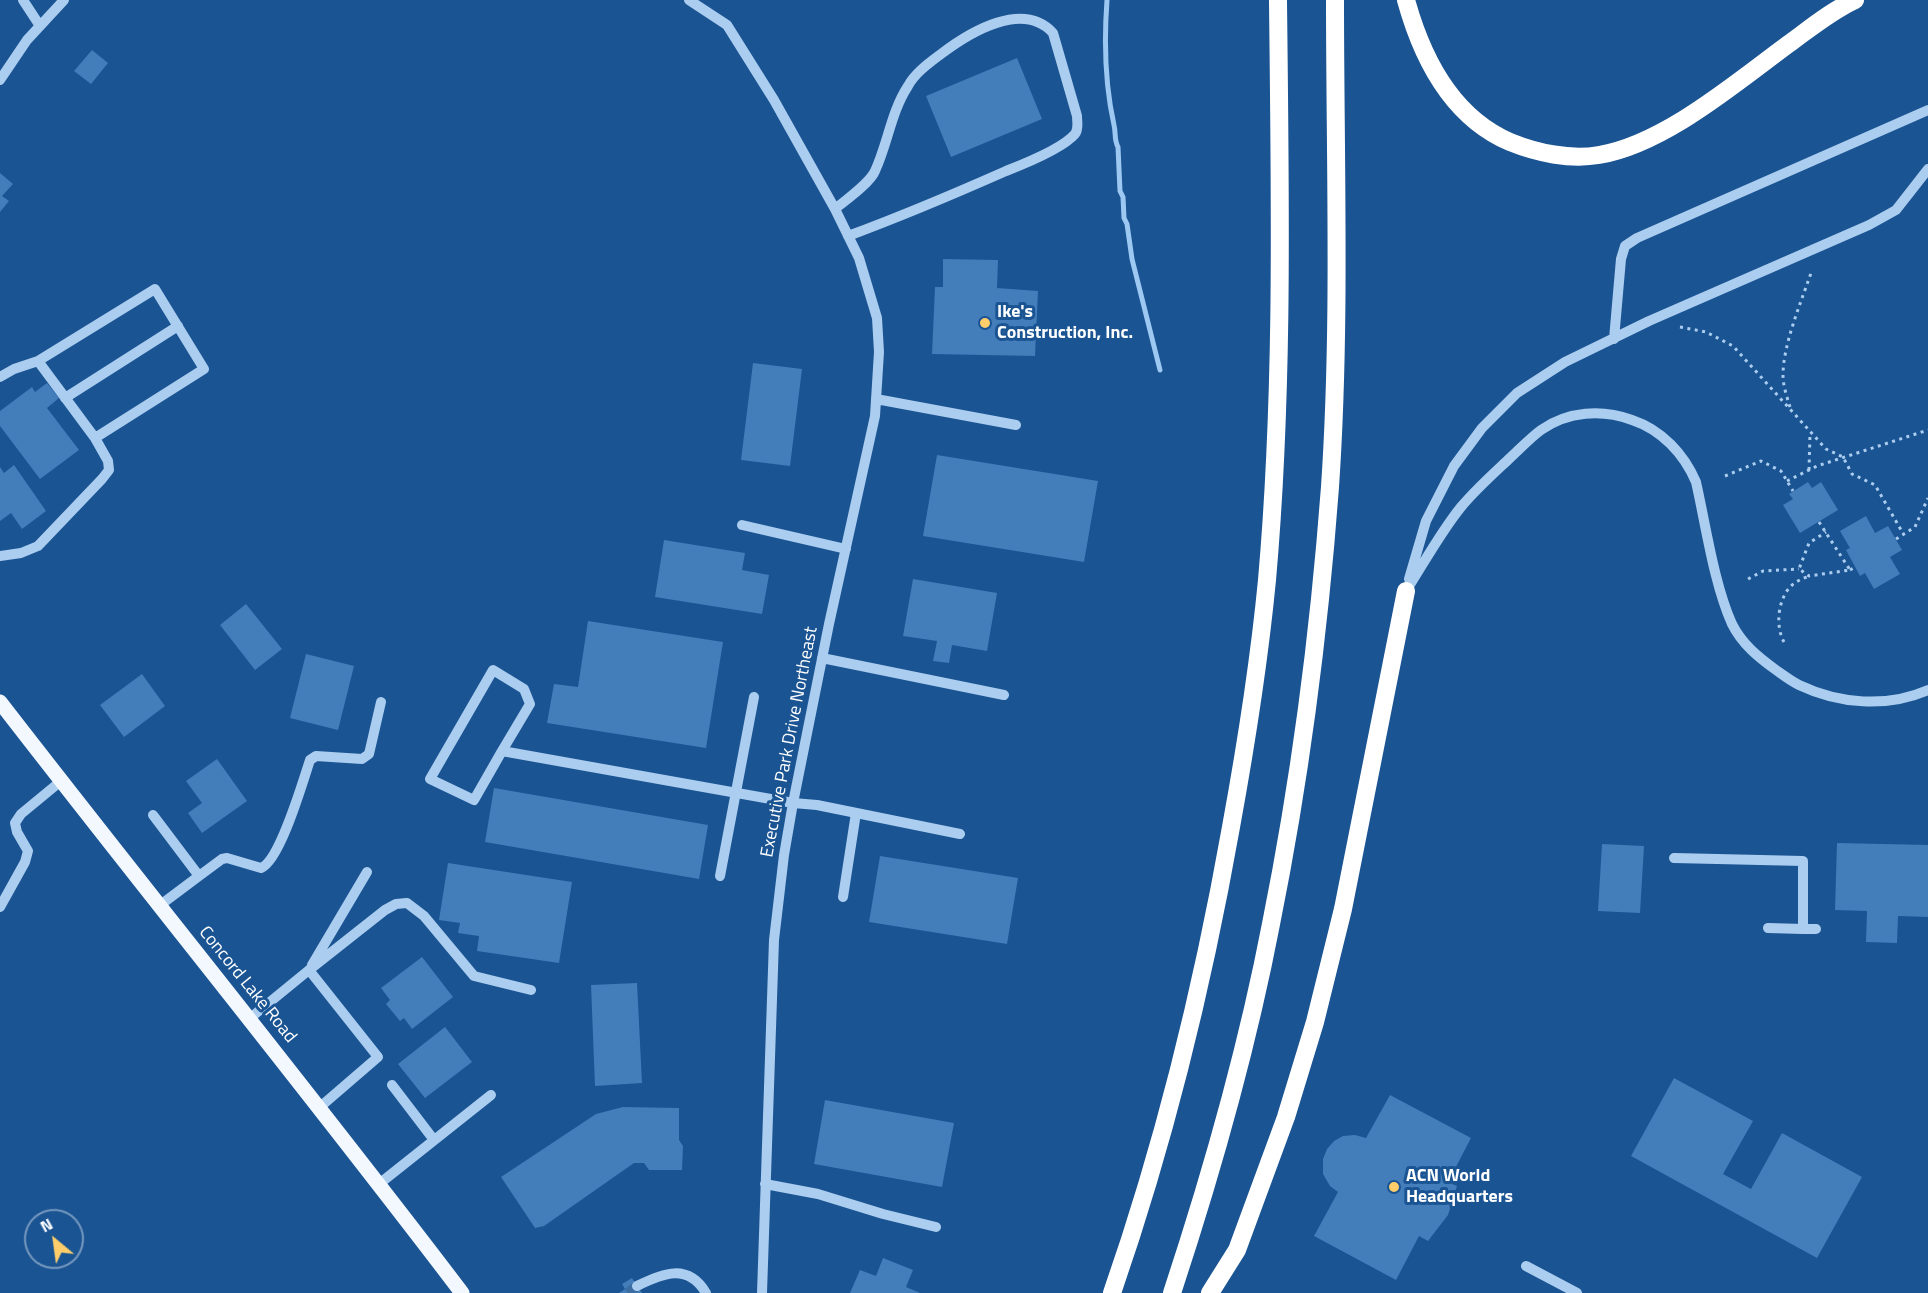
<!DOCTYPE html>
<style>
body{margin:0}
#map{position:relative;width:1928px;height:1293px;overflow:hidden;background:#1a5493;font-family:"Titillium Web",sans-serif}
canvas{display:block}
.north{position:absolute;left:24px;top:1209px;width:60px;height:60px;box-sizing:border-box;background:#1a5493;border:2px solid #7698be;border-radius:50%;rotate:331deg;font-size:16px;font-weight:700;line-height:24px;text-align:center;color:#fff}
.north::after{content:'';display:block;margin:auto;width:21px;height:27px;background:#ffcd69;clip-path:polygon(50% 0,100% 100%,50% 72%,0 100%)}
</style>
<div id="map">
<canvas width="1928" height="1293"></canvas>
<div class="north">N</div>
</div>
<script>
const ctx = document.querySelector('canvas').getContext('2d');
ctx.lineJoin = 'round';
function strokePath(path, color, width, dash) {
  ctx.strokeStyle = color;
  ctx.lineWidth = width;
  ctx.lineCap = dash ? 'butt' : 'round';
  ctx.setLineDash(dash || []);
  ctx.stroke(path);
}
function paint(path, color) {
  ctx.fillStyle = color;
  ctx.fill(path, 'evenodd');
}
function write(font, color, halo, rows, align = 'center') {
  ctx.font = font + ' "Titillium Web",sans-serif';
  ctx.lineWidth = 6;
  ctx.setLineDash([]);
  ctx.textBaseline = 'middle';
  ctx.strokeStyle = halo;
  ctx.fillStyle = color;
  for (const [text, x, y, turn = 0] of rows) {
    ctx.save();
    ctx.translate(x, y);
    ctx.rotate((+turn || 0) * Math.PI / 180);
    ctx.textAlign = isNaN(turn) ? turn : align;
    if (halo) ctx.strokeText(text, 0, 0);
    ctx.fillText(text, 0, 0);
    ctx.restore();
  }
}
const stream = new Path2D(`
 M1107,0c-3,41 -2,85 7,125 2,8 0,15 4,22l2,44 3,6 1,21 3,6 5,35 28,111`);
const building = new Path2D(`
 M92,50l16,13 -17,21 -17,-13z
 M1017,58l25,61 -91,38 -25,-61z
 M0,173l13,11 -11,12 7,5 -9,11z
 M943,259l55,1 -1,28 41,3 -3,65 -103,-2 3,-67h8z
 M753,363l49,6 -12,97 -49,-6z
 M47,383l12,15 -12,10 32,42 -39,29 -40,-53v-15l32,-24 3,5z
 M937,455l161,26 -14,81 -161,-26z
 M14,465l32,46 -24,18 -11,-16 -11,8v-54l4,6z
 M1808,482l4,6 9,-6 17,28 -38,23 -17,-28 10,-6 -4,-5z
 M1866,516l9,17 13,-7 14,24 -12,7 10,17 -26,15 -9,-16 -5,3 -14,-26 4,-2 -10,-17z
 M664,540l81,13 -3,17 27,5 -7,39 -107,-17z
 M913,579l84,14 -10,58 -35,-6 -3,18 -16,-2 4,-20 -34,-5z
 M246,604l36,45 -27,21 -35,-45z
 M588,621l135,21 -17,106 -159,-25 7,-39 24,3z
 M306,654l48,12 -16,64 -48,-12z
 M142,674l23,32 -41,31 -24,-32z
 M217,759l30,42 -45,32 -14,-20 14,-10 -16,-22z
 M494,788l214,37 -9,54 -214,-37z
 M1837,843l91,2v72l-30,-1 -1,27 -31,-1 1,-31 -32,-1z
 M1602,844l42,2 -4,67 -42,-2z
 M880,856l138,22 -11,66 -138,-22z
 M448,863l124,19 -13,81 -82,-12 2,-15 -21,-3 2,-10 -21,-3z
 M422,957l31,40 -41,32 -8,-11 -4,3 -14,-17 4,-4 -9,-12z
 M637,983l5,100 -47,3 -4,-101z
 M445,1027l27,35 -47,36 -27,-34z
 M1674,1078l79,43 -30,53 28,15 31,-56 80,44 -45,81 -186,-102z
 M1390,1095l81,43 -23,44 9,4 -9,29 -20,26 -9,-5 -23,44 -82,-44 24,-44 -8,-6 -7,-12v-15l4,-10 7,-8 9,-5 12,-1 11,3z
 M825,1100l129,23 -12,64 -128,-23z
 M623,1107l56,1v32l4,6 -1,24h-33l-5,-7h-10l-90,63 -9,2 -34,-51 95,-63z
 M883,1258l30,12 -7,17 14,6h-70l10,-23 16,6z
 M632,1278l10,15h-23l6,-4 -3,-5z`);
const minorTunnel = new Path2D(`
 M628,1293l9,-7`);
const path = new Path2D(`
 M1680,327l26,5 27,14 93,103 17,8 9,17 23,11 29,50
 M1790,407c-3,-10 -7,-21 -7,-32 0,-31 19,-75 29,-105
 M1809,470l1,-37
 M1725,476l36,-15 20,10 12,20
 M1787,481l30,-15 111,-36
 M1819,522l31,48 -41,6 -10,-7 10,-26 17,-11
 M1896,539l19,-12 13,-29
 M1850,570l5,-3
 M1748,579l15,-8 36,-2
 M1784,642c-9,-16 -6,-43 7,-56 5,-5 11,-7 18,-10`);
const minor = new Path2D(`
 M23,0l17,26
 M689,0l38,25 47,75 61,109 24,49 18,60 2,34 -4,64 -46,208 -36,179 -9,52 -10,85 -12,353
 M0,80l27,-40 37,-40
 M835,209c11,-9 35,-26 40,-38 13,-28 16,-59 33,-85 7,-13 21,-23 33,-32 29,-22 82,-54 112,-21l24,83c0,6 2,13 -2,18 -12,14 -51,30 -69,37 -52,23 -104,45 -158,65
 M1614,339l7,-80 4,-13 12,-8 291,-128
 M0,377l14,-8 24,-8 117,-72 49,80 -109,69
 M65,398l113,-72
 M876,399l140,26
 M742,525l104,24
 M0,556l21,-3 17,-7 64,-67 7,-9 -1,-9 -13,-23 -57,-77
 M1409,579l17,-58 28,-55 28,-38 35,-35 48,-31 84,-41 220,-96 27,-15 32,-41
 M1406,591c18,-28 34,-58 55,-84 15,-18 32,-33 49,-49 10,-9 20,-20 31,-28 27,-19 61,-21 91,-10 30,10 52,34 64,62 10,44 18,102 36,142 10,20 26,33 44,46 7,5 15,11 23,15 40,19 88,23 129,5
 M822,658l182,37
 M502,751l28,-47 -6,-15 -31,-19 -63,109 44,21 28,-49 291,52 24,2 143,29
 M153,815l46,61 -40,30
 M1674,858l129,3v68h13
 M199,876l23,-17 5,-1 34,10c19,-7 42,-87 49,-108l6,-4 46,3 7,-5 12,-52
 M720,876l34,-179
 M843,897l13,-84
 M0,907l25,-45 3,-11 -11,-19 -2,-9 6,-9 40,-33
 M1768,928l35,1
 M312,965l55,-93
 M309,970l76,-60 11,-6 11,-1 17,13 50,60 57,14
 M249,1019l60,-49 69,87 -58,50
 M392,1085l42,55
 M379,1184l112,-89
 M765,1184l53,10 65,20 53,13
 M1526,1266l51,27
 M637,1286c26,-13 51,-23 69,7`);
const major = new Path2D(`
 M0,702c153,198 311,392 462,591`);
const highway = new Path2D(`
 M1406,0c16,58 46,117 104,142 27,11 60,18 89,13 67,-11 141,-76 195,-115 19,-14 39,-30 61,-40
 M1112,1293c53,-152 91,-308 119,-466 15,-82 28,-164 36,-247 17,-193 13,-387 11,-580
 M1172,1293c40,-121 75,-244 99,-369 29,-144 48,-290 59,-437 11,-162 5,-325 5,-487
 M1210,1293l27,-43 49,-133 29,-95 28,-113 63,-318`);
const markers = [
 [985,323,6,"#ffcd69"],
 [1394,1187,6,"#ffcd69"]
];
const poiNames = [
 ["Ike's",997,313],
 ["Construction, Inc.",997,334],
 ["ACN World",1406,1177],
 ["Headquarters",1406,1198]
];
const streetNames = [
 ["Executive Park Drive Northeast",790,742,-79],
 ["Concord Lake Road",247,985,51]
];
strokePath(stream, '#9dc8f2', 5);
paint(building, '#437dba');
strokePath(minorTunnel, '#3c6ea3', 10, [10, 5]);
strokePath(path, '#abcdef', 3, [3, 4.5]);
strokePath(minor, '#abcdef', 10);
strokePath(major, '#f3f8ff', 15);
strokePath(highway, '#fff', 18);
for (const [x, y, r, color] of markers) {
  const dot = new Path2D();
  dot.arc(x, y, r, 0, 2 * Math.PI);
  ctx.fillStyle = color;
  ctx.fill(dot);
  strokePath(dot, '#1a5493', 2);
}
write('bold 18px', '#fff', '#1a5493', poiNames, 'left');
write('18px', '#fff', '#1a5493', streetNames);
</script>
